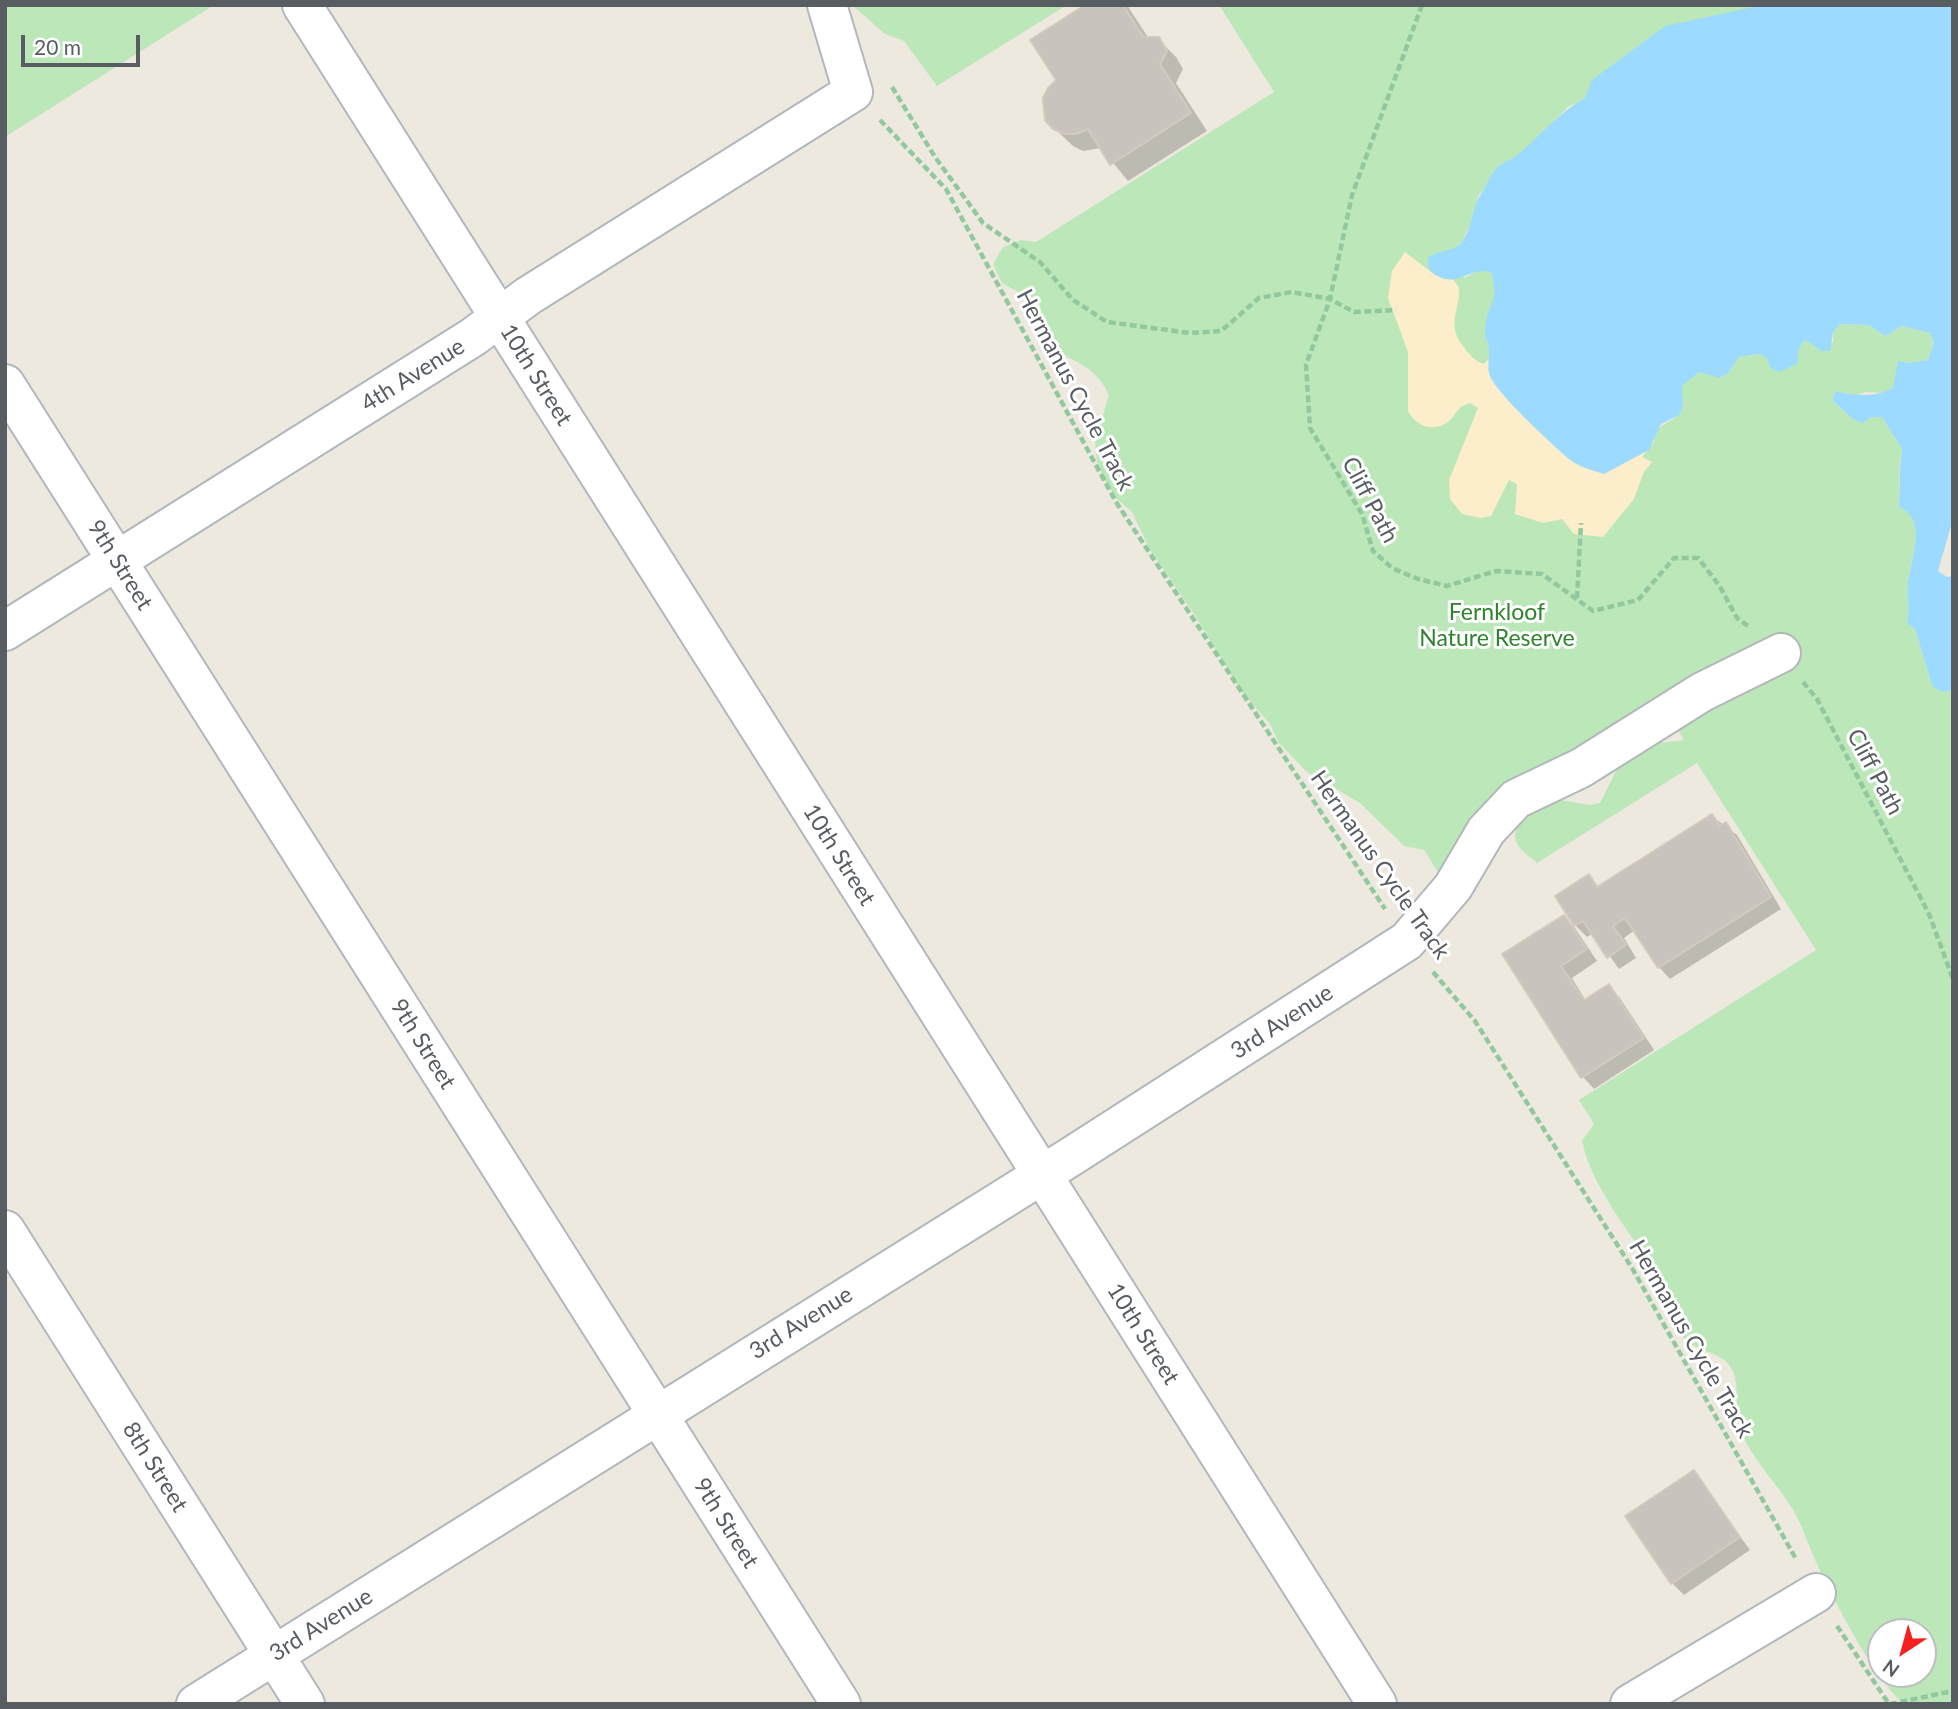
<!DOCTYPE html>
<style>
body{margin:0}
#map{position:relative;width:1958px;height:1709px;overflow:hidden;background:#ede9df;font-family:Lato,sans-serif}
canvas{display:block}
.frame{position:absolute;inset:0;border:7px solid #585d62;pointer-events:none}
.north{position:absolute;left:1867px;top:1618px;width:70px;height:70px;box-sizing:border-box;background:#fff;border:2px solid #bcbec0;border-radius:50%;rotate:216deg;font-size:19px;font-weight:700;line-height:28px;text-align:center;color:#585d62}
.north::after{content:'';display:block;margin:auto;width:24px;height:32px;background:#f4211e;clip-path:polygon(50% 0,100% 100%,50% 72%,0 100%)}
.scale{position:absolute;left:21px;top:35px;width:119px;height:32px;box-sizing:border-box;border:4px solid #585d62;border-top:0;padding-left:9px;font-size:21px;line-height:24px;white-space:nowrap;color:#585d62;-webkit-text-stroke:5px #fff;paint-order:stroke}
</style>
<div id="map">
<canvas width="1958" height="1709"></canvas>
<div class="frame"></div>
<div class="north">N</div>
<div class="scale">20 m</div>
</div>
<script>
const ctx = document.querySelector('canvas').getContext('2d');
ctx.lineJoin = 'round';
function paint(path, color) {
  ctx.fillStyle = color;
  ctx.fill(path, 'evenodd');
}
function strokePath(path, color, width, dash) {
  ctx.strokeStyle = color;
  ctx.lineWidth = width;
  ctx.lineCap = dash ? 'butt' : 'round';
  ctx.setLineDash(dash || []);
  ctx.stroke(path);
}
function write(font, color, halo, rows, align = 'center') {
  ctx.font = font + ' Lato,sans-serif';
  ctx.lineWidth = 6;
  ctx.setLineDash([]);
  ctx.textBaseline = 'middle';
  ctx.strokeStyle = halo;
  ctx.fillStyle = color;
  for (const [text, x, y, turn = 0] of rows) {
    ctx.save();
    ctx.translate(x, y);
    ctx.rotate((+turn || 0) * Math.PI / 180);
    ctx.textAlign = isNaN(turn) ? turn : align;
    if (halo) ctx.strokeText(text, 0, 0);
    ctx.fillText(text, 0, 0);
    ctx.restore();
  }
}
const green = new Path2D(`
 M5,5h209l-209,132z
 M852,5h215l-130,81 -33,-45 -19,-7z
 M1219,5h544l-195,102 -49,48 -25,16 -3,10 -13,15 -3,19 -13,26 -7,8 9,29 18,-9 9,3 6,18 -12,47 4,9 165,96c2,-20 14,-16 25,-28 6,-7 1,-19 3,-28l17,-14 29,1 11,-16 20,-3 8,4 31,-10 7,-8 16,11 12,-9v-10l7,-8 29,1 16,11 17,-10 28,7 4,9 -6,18 -20,3 -15,24 -8,6 -20,-1 -10,4 -19,-5 -4,9 22,20 9,3 9,-6h10l20,32c-4,19 -2,37 -3,57 30,15 11,53 9,78 -1,14 2,25 -1,39l8,6 17,56 17,6 4,-2v1015h-49c-30,-25 -72,-107 -89,-144 -8,-19 -15,-41 -27,-58 -16,-24 -35,-43 -47,-70 -8,-20 -1,-39 -7,-58 -8,-24 -37,-20 -50,-36 -11,-15 -16,-37 -24,-54 -24,-49 -66,-89 -78,-143l12,-17 -15,-24 237,-150 -119,-187 -160,100c-13,-11 -27,-19 -20,-36l-77,48 -16,-25 -20,-4 -44,-43 -53,-31 -28,-29 -9,-19 -30,-34 -44,-73 -47,-69 -17,-36 -16,-14 -11,-17 -8,-19 -2,-20 14,-47c-22,-49 -66,-23 -69,-91l-38,-21 -9,-19 10,-17 18,-7 15,2 238,-150zM1676,727l8,13 -34,4zM1627,758l-9,9 -18,36 -10,2 -30,-5zM1881,1632h42v42h-42z`);
const sand = new Path2D(`
 M1405,252l30,23 19,5 5,8c1,23 -13,36 4,58 7,9 10,14 21,18l5,-6v-12l165,96 -12,15 10,5 -8,10 -10,27 -31,38 -29,-3 -12,-15 -19,4 -28,-9 2,-30 -8,-4 -18,36 -10,2 -19,-4 -12,-15 -1,-19 29,-72 -8,-5c-13,3 -13,12 -22,19 -16,11 -32,4 -40,-11v-59l-20,-54 4,-27z`);
const water = new Path2D(`
 M1763,5h190v514l-15,52 9,6 6,-1v113c-8,5 -15,2 -21,-4l-17,-56 -8,-6c3,-14 0,-25 1,-39 2,-24 21,-64 -9,-77 1,-20 0,-39 3,-58l-20,-32h-10l-9,6 -9,-3 -22,-20 4,-9c17,5 43,7 57,-4l5,-26 10,2 20,-3 6,-18 -4,-9 -28,-7 -17,10 -16,-11 -29,-1 -7,8 -3,19h-9l-16,-11 -6,8 -2,16 -18,8 -8,-4 -4,-10 -8,-4 -20,3 -11,16 -9,5 -20,-6 -17,14 1,20 -4,9 -18,9 -12,26 -45,24c-13,-4 -25,-7 -35,-15 -16,-14 -72,-65 -79,-83 -4,-10 1,-22 -2,-32 -2,-7 -3,-2 -3,-10 0,-29 16,-31 6,-62 -23,-7 -38,23 -63,-4v-10c10,-9 24,-5 33,-15 12,-15 11,-36 20,-49 5,-8 8,-16 13,-23 6,-9 19,-11 26,-18 21,-19 41,-42 65,-55l7,-18 73,-54z`);
const shadow = new Path2D(`
 M1088,5h39l22,34h9l18,18 7,12 -7,14 31,48 -79,50 -27,-33 -18,3 -10,-5 -19,-18 5,-47z
 M1712,816l25,19 44,74 -111,70 -11,-12 -24,-37 -11,8 12,20 -17,11 -26,-36 -6,4 -11,-11 -19,-29 32,-20 10,10z
 M1564,917l11,11 22,33 -25,17 14,23 23,-15 11,12 34,52 -60,39 -11,-12 -78,-122z
 M1693,1472l57,78 -66,45 -12,-12 -45,-66z`);
const building = new Path2D(`
 M1085,5h38l20,32h16l8,14 -7,13 31,49 -81,52 -22,-36 -12,5h-11l-12,-5 -8,-9 -2,-22 5,-10 8,-8 -26,-40z
 M1712,814l8,12 6,-4 45,75 -113,71 -33,-50 -12,8 13,19 -19,13 -24,-37 -9,5 -19,-30 34,-22 8,13z
 M1564,915l23,34 -26,17 23,34 25,-16 35,54 -63,40 -79,-124z
 M1694,1470l46,67 -69,47 -46,-68z`);
const path = new Path2D(`
 M1422,5l-70,190 -22,104 -24,66 4,63 52,86 11,37 19,17 26,11 29,7 49,-15 46,3 51,37 45,-11 36,-42h24l21,27 18,33 11,8
 M892,87l43,70 48,66 57,39 33,38 34,22 83,11 31,-2 38,-33 33,-6 38,7 24,13 42,-2
 M880,120l66,69 170,313 269,407
 M1577,598l4,-75
 M1803,682l14,17 112,215 24,65
 M1433,972l42,49 157,247 164,291
 M1837,1626l52,78
 M1890,1704l63,-13`);
const minor = new Path2D(`
 M302,5l1075,1699
 M5,384l836,1320
 M5,631l468,-294 55,-41 325,-204 -26,-87
 M5,1230l300,474
 M196,1704l876,-548 335,-215 46,-54 33,-56 30,-32 65,-31 121,-76 79,-39
 M1630,1704l186,-111`);
const streetNames = [
 ["4th Avenue",413,375,-32],
 ["10th Street",536,375,58],
 ["Hermanus Cycle Track",1075,390,62],
 ["Cliff Path",1370,500,62],
 ["9th Street",120,565,58],
 ["Cliff Path",1875,772,62],
 ["10th Street",839,855,58],
 ["Hermanus Cycle Track",1380,865,55],
 ["3rd Avenue",1282,1022,-33],
 ["9th Street",423,1044,58],
 ["3rd Avenue",801,1323,-32],
 ["10th Street",1143,1334,58],
 ["Hermanus Cycle Track",1691,1339,60],
 ["8th Street",155,1467,58],
 ["9th Street",726,1523,58],
 ["3rd Avenue",321,1625,-32]
];
const parkNames = [
 ["Fernkloof",1497,613],
 ["Nature Reserve",1497,639]
];
paint(green, '#bce7b9');
paint(sand, '#fceeca');
paint(water, '#9ddaff');
paint(shadow, '#0003');
paint(building, '#c8c3bc');
strokePath(building, '#d2cabd', 2);
strokePath(minor, '#b2b7bb', 42);
strokePath(path, '#92c89e', 4.5, [7, 3.5]);
strokePath(minor, '#fff', 38);
write('23px', '#585d62', '#fff', streetNames);
write('23px', '#2f832e', '#fff', parkNames);
</script>
